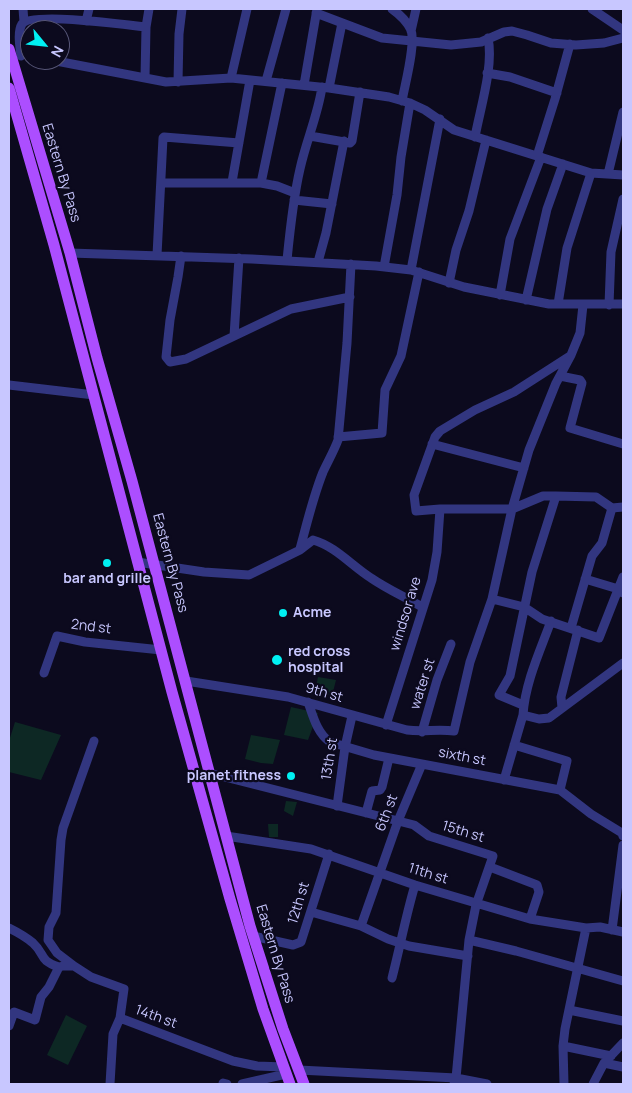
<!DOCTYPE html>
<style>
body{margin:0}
#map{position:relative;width:632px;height:1093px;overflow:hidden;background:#0c0a1e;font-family:Manrope,sans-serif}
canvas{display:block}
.frame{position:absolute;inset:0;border:10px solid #c8c7ff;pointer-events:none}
.north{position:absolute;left:20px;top:20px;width:50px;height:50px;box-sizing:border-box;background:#0c0a1e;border:1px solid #575678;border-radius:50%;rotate:118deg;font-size:14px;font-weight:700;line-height:20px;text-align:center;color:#c8c7ff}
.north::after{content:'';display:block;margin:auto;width:18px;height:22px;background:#00f0f2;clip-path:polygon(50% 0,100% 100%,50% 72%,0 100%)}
</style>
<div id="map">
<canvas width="632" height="1093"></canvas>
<div class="frame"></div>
<div class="north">N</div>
</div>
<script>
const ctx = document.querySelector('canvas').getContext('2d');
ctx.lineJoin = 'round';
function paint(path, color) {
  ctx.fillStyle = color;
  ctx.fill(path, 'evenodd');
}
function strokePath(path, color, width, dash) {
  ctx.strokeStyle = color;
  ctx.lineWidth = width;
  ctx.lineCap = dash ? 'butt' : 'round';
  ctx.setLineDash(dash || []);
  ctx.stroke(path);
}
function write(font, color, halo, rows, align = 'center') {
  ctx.font = font + ' Manrope,sans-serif';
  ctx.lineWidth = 4.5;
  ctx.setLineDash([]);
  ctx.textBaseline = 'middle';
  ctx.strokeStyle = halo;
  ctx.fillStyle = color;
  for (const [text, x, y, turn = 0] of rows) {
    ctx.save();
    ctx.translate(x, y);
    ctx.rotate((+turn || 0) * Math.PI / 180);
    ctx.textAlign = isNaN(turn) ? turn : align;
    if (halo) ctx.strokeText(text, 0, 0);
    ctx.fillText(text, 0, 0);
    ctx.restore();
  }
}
const green = new Path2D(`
 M318,677l18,3 -4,16 -17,-4z
 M291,707l27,6 -10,27 -24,-5z
 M15,722l46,13 -20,45 -32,-8v-31z
 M251,735l29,5 -7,24 -12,-1 -16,-4z
 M286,801l11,1 -4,14 -9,-5z
 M268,824h10v13h-9z
 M66,1015l21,11 -19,39 -21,-10z`);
const minor = new Path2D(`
 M23,9l1,13
 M392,9c7,5 15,12 19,21 5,14 -6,54 -9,71
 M592,9l31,21
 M316,13l66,25 69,7 30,-3 23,-10 8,-1 15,4 24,8 25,2 28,-2 19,-5
 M86,21l3,-12
 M411,31l5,-22
 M21,56c-1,-9 -4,-24 1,-32 8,-12 106,1 124,3
 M51,60l115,22 65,-4 98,10 60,9 21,6 15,7 29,20 137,43 32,2
 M487,73l23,4 47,16
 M145,78l1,-51 3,-18
 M231,78l16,-69
 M266,81l20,-72
 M178,82l1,-48 3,-25
 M304,85l13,-76
 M329,88l13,-65
 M310,136l40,7 2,-2 8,-49
 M475,137c5,-28 19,-71 13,-99
 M537,156l18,-57 15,-55
 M608,174l15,-62
 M232,182l18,-102
 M161,183h100l16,3 18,7
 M261,183l21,-100
 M294,200l38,4
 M70,253l182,6 124,7 35,4 53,17 85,17h74
 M157,255l6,-117 1,-1 75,6
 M181,256l-3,21 -8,43 -4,37 4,5 16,-3 105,-50 59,-12
 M287,260c3,-30 6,-61 13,-91 6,-28 18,-54 22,-82
 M318,262l8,-29 18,-92
 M384,267l13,-72 4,-38 9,-54
 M411,270l29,-151
 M449,283l7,-33 13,-39 17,-71
 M500,295l10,-56 31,-82
 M526,300l21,-91 16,-45
 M558,304l9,-56 24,-75
 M609,305l2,-53 12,-53
 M234,336l5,-78
 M570,356l-56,36 -39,18 -35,21 -5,6 -21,58 2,16 24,-2h72l31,-13h13l40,1 16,11 11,-1
 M560,376l20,4 2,3 -12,45 53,16
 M9,385l85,10
 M338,437l44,-4 3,-43 16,-34 18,-84
 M432,444l92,24
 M300,549c7,-26 13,-52 23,-77 5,-11 11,-21 15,-32l9,-97 4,-79
 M137,562l67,10 45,3 51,-25 13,-10c22,6 39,26 58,38 16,11 34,19 51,29
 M585,579l30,9 2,2 6,3
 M492,599l32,8 18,12 57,19 24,-61
 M571,628l21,-72 10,-13 10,-35
 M44,673l13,-37 28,6 76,8
 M186,681l102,16 119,33c16,2 31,-1 47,1l16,-69 22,-63 20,-90 17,-59 27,-67 15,-28 9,-22 3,-28
 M308,702c5,14 9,31 22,40l44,13 186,35 31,24 31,19 1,3
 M523,705l-24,-10 11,-19 22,-104 24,-76
 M562,708l-1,-11 17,-67
 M523,715l16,4 10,-1 74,-55
 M386,725l46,-145 5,-28 3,-43
 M422,732l15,-52 14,-36
 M514,745l53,16 -7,29
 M209,773l205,52 15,11 64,20 -17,49 -7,35 -13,138 -2,6
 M504,780l19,-65c2,-32 17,-64 28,-94
 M337,806l8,-59 7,-31
 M366,813l6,-22 8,-1 2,-3 7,-29
 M226,836l85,13 104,36 115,34 56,9 14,-1 23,5
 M490,867l47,18 2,7 -9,27
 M311,912l50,14 27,13 21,7 59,10
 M361,926l37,-105 24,-57
 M9,928c8,4 17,9 24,15 13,12 5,17 26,24l4,-1h11l17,11 33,12 -4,29 113,43 24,5 27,1
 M612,930l11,-85
 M253,936l40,9 8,-3 28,-88
 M469,940l47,11 107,30
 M74,966l-17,-13 -9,-13 1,-13 7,-14 5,-73 2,-12 31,-87
 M392,978c8,-31 14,-63 23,-93
 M569,1010l54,11
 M9,1026l5,-14 21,8 6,-23 8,-10 10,-20
 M563,1046l48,10
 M604,1063l19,4
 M299,1070l157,8 31,6
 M223,1083l4,1
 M110,1084l3,-50 7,-16
 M242,1084l44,-10
 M564,1084l-1,-38 2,-17 21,-101
 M593,1084l11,-21 19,-20`);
const major = new Path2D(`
 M9,49l61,204 27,105 35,123 118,445 33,103 21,55
 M9,88l45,157 118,447 58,207 33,110 27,75`);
const markers = [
 [107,563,5,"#00f0f2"],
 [283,613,5,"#00f0f2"],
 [277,660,6,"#00f0f2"],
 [291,776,5,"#00f0f2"]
];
const streetNames = [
 ["Eastern By Pass",61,173,73],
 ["Eastern By Pass",170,563,75],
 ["windsor ave",406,614,-73],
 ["2nd st",91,627,7],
 ["water st",423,684,-72],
 ["9th st",324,693,16],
 ["sixth st",462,757,11],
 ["13th st",330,759,-81],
 ["6th st",387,813,-69],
 ["15th st",463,832,17],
 ["11th st",428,874,17],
 ["12th st",299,903,-73],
 ["Eastern By Pass",275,954,73],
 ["14th st",156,1017,20]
];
const poiNames = [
 ["bar and grille",107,579,"center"],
 ["Acme",293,613],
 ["red cross",288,652],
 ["hospital",288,668],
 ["planet fitness",281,776,"right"]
];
paint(green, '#0d2824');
strokePath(minor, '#323680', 9);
strokePath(major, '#ac4eff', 11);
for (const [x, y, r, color] of markers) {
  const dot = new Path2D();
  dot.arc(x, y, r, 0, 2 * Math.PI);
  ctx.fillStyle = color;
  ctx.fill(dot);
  strokePath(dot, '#0c0a1e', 2);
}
write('14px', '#c8c7ff', '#0c0a1e', streetNames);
write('bold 14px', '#c8c7ff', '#0c0a1e', poiNames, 'left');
</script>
